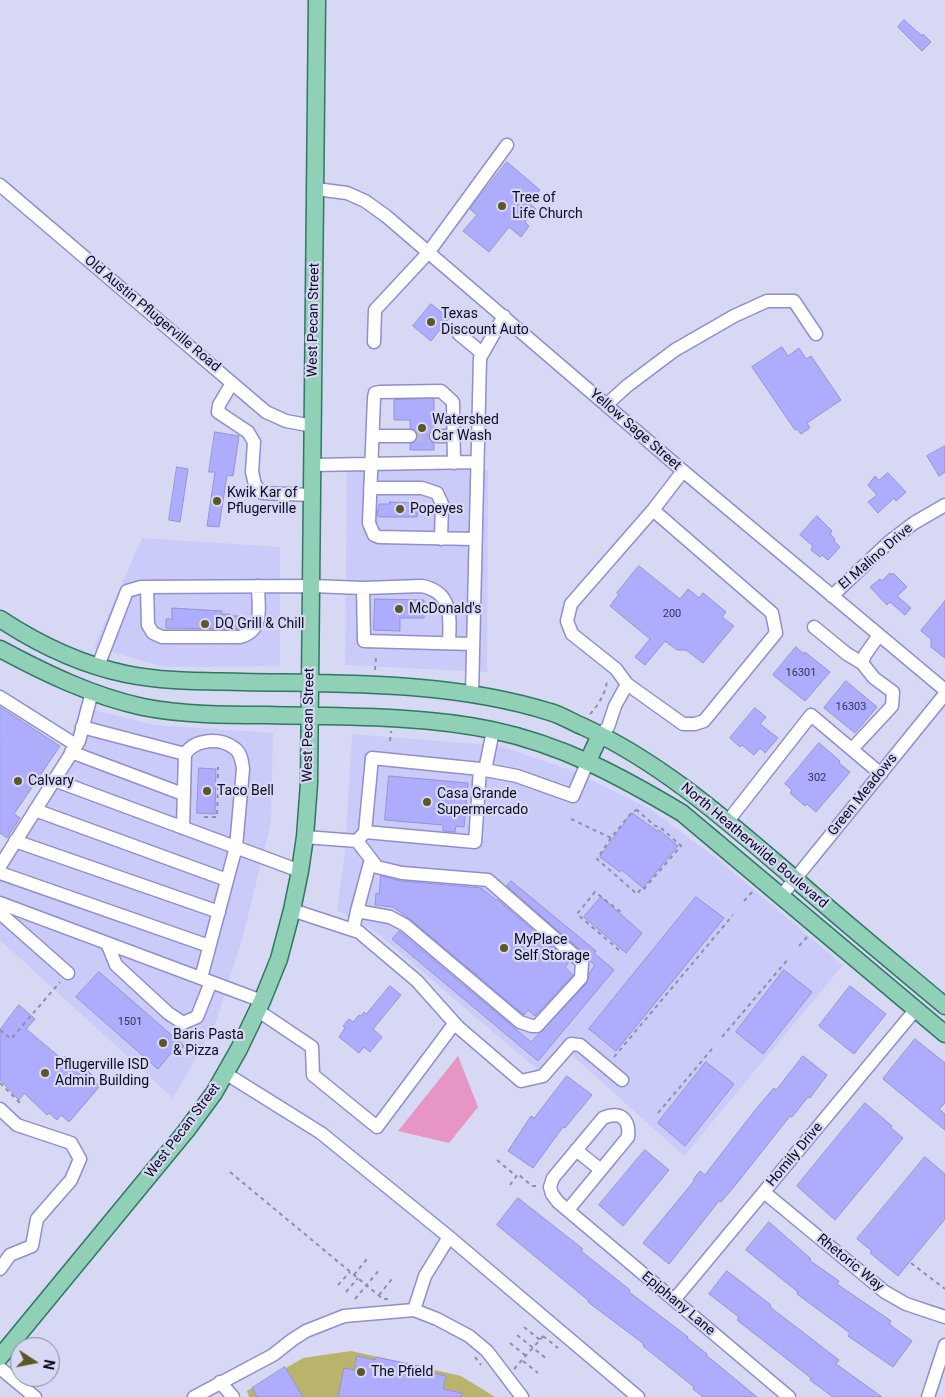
<!DOCTYPE html>
<style>
body{margin:0}
#map{position:relative;width:945px;height:1397px;overflow:hidden;background:#d7d8f3;font-family:Roboto,sans-serif}
canvas{display:block}
.north{position:absolute;left:10px;top:1337px;width:50px;height:50px;box-sizing:border-box;background:#d7d8f3;border:1px solid #86869f;border-radius:50%;rotate:101deg;font-size:14px;font-weight:700;line-height:20px;text-align:center;color:#0d0b22}
.north::after{content:'';display:block;margin:auto;width:18px;height:22px;background:#5c5724;clip-path:polygon(50% 0,100% 100%,50% 72%,0 100%)}
</style>
<div id="map">
<canvas width="945" height="1397"></canvas>
<div class="north">N</div>
</div>
<script>
const ctx = document.querySelector('canvas').getContext('2d');
ctx.lineJoin = 'round';
function paint(path, color) {
  ctx.fillStyle = color;
  ctx.fill(path, 'evenodd');
}
function strokePath(path, color, width, dash) {
  ctx.strokeStyle = color;
  ctx.lineWidth = width;
  ctx.lineCap = dash ? 'butt' : 'round';
  ctx.setLineDash(dash || []);
  ctx.stroke(path);
}
function write(font, color, halo, rows, align = 'center') {
  ctx.font = font + ' Roboto,sans-serif';
  ctx.lineWidth = 4.5;
  ctx.setLineDash([]);
  ctx.textBaseline = 'middle';
  ctx.strokeStyle = halo;
  ctx.fillStyle = color;
  for (const [text, x, y, turn = 0] of rows) {
    ctx.save();
    ctx.translate(x, y);
    ctx.rotate((+turn || 0) * Math.PI / 180);
    ctx.textAlign = isNaN(turn) ? turn : align;
    if (halo) ctx.strokeText(text, 0, 0);
    ctx.fillText(text, 0, 0);
    ctx.restore();
  }
}
const built = new Path2D(`
 M347,469l141,1 -1,202 -142,-7z
 M142,538l138,9v119l-116,1 -70,-20z
 M81,707l74,18 118,8 -2,89 -28,114 -27,86 -43,76 -173,-158v-79l64,-105z
 M352,734l148,12 73,25 77,38 66,49 127,107 -159,191 -121,-109 -23,25 -164,-140 -39,-22 8,-58z`);
const green = new Path2D(`
 M351,1351l110,25 34,21h-246l-2,-6 56,-33z`);
const water = new Path2D(`
 M458,1056l20,51 -29,36 -51,-12z`);
const building = new Path2D(`
 M904,20l18,16 1,-2 8,8 -9,9 -24,-24z
 M507,162l33,28 -11,13 7,6 -11,13 4,4 -8,11 -12,-10 -20,25 -26,-21 14,-16 -7,-6z
 M431,304l18,14 -18,23 -18,-15z
 M782,347l6,9 11,-8 7,11 5,-3 30,44 -34,23 3,5 -9,6 -4,-5 -2,1 -43,-63z
 M434,399v29l-5,4 -1,4 1,4 5,4v6h-24v-6l7,-4v-8l-7,-4v-8h-16v-20z
 M215,432l24,4 -6,40 -6,-1 -8,52 -12,-1 8,-54h-6z
 M945,446v26l-6,4 -12,-20z
 M177,467l11,2 -8,53 -11,-2z
 M888,473l18,19 -10,9 -2,-3 -16,15 -10,-11 9,-7 -9,-10 7,-9 4,4z
 M390,502l28,1 -1,14h-38l-2,-2 2,-11h10z
 M817,516l15,15 -2,3 5,5 -1,2 6,6 -12,13 -6,-5 -2,2 -9,-7 2,-4 -13,-11z
 M639,566l41,33 8,-10 11,9 4,-5 23,19 -4,5 12,9 -31,37 -17,-13h-9l-12,-9 -20,24 -10,-8 15,-18 -40,-33 9,-12 -2,-1z
 M890,573l1,2 2,-2 14,14 -10,9 14,12 -6,7 -15,-13 -3,3 -17,-18 10,-8 2,2z
 M375,599l49,1v18h-24v13l-26,-1z
 M945,601v57l-14,-11v-8l-10,-8z
 M172,608l50,3v3h8v2h13v11l-5,2 -72,-1v-9h6z
 M796,647l8,7 1,-2 25,20 -25,29 -32,-26z
 M846,681l31,26 -22,26 -31,-25z
 M0,707l60,39 -46,68 6,4 -13,20 -7,-5z
 M755,708l11,9 -6,7 18,14 -13,15 -5,-5 -6,7 -12,-10 -2,2 -10,-9z
 M819,743l21,18 -1,2 11,9 -34,40 -9,-8 -2,2 -15,-13 2,-3 -7,-6z
 M199,768l17,1 -1,45 -18,-1z
 M389,776l79,7 -4,44 -8,-1 -1,6 -12,-1v-6l-58,-5z
 M632,813l25,18 2,-1 19,16 -35,42 -21,-18 -2,2 -20,-15z
 M381,876l20,5 80,7 15,12 1,-1 72,63 -4,5 8,8 -38,41 -7,-6 -4,5 -114,-96 -17,-12 -18,-2 1,-12 3,1z
 M511,881l85,70 -2,2 20,17 -76,91 -146,-122 7,-8 1,1 131,110 56,-59 3,-11 5,-7 -5,-4 -3,-5 -80,-70z
 M601,897l41,36 -16,20 -42,-36z
 M696,897l28,21 -108,133 -27,-22z
 M784,970l28,22 -49,62 -27,-22z
 M99,972l85,74 -9,10 -4,-3 -13,16 -82,-72z
 M390,986l11,9 -28,34 9,8 -12,15 -6,-5 -5,6 -20,-16 6,-9 -2,-2 6,-7 4,3 6,-7 2,1 3,-4 2,2z
 M850,986l36,28 -32,40 -35,-28z
 M19,1005l16,14 -9,10 36,30 3,-3 14,12 2,-3 16,14 -3,2 6,5 -31,36 -8,-7 -4,5 -8,-7 -2,2 -23,-22 -5,7 -19,-20v-50z
 M915,1039l30,24v40l-6,6 6,5v16l-62,-51z
 M803,1056l24,19 -17,23 -2,-1 -16,20 -2,-1 -53,67 -16,19 -2,-1 -50,63 -26,-21 51,-62 -1,-1 7,-9 5,4 51,-66 18,-21 2,2z
 M706,1062l28,22 -49,62 -27,-23z
 M567,1076l25,19 -27,33 -2,-1 -30,41 -25,-17 23,-35 3,2z
 M865,1103l27,23 -1,2 12,10 -68,82 -38,-34z
 M645,1150l24,20 -46,56 -24,-21z
 M925,1157l20,17v45l-47,57 -28,-23 2,-2 -15,-12z
 M518,1198l65,51 -2,2 49,39 -1,2 59,45 -1,1 20,16 -1,1 51,42h-54l-10,-8 1,-2 -51,-41 1,-2 -56,-42 1,-1 -92,-76z
 M769,1222l42,37 -2,1 30,21 -2,3 54,37 -2,3 23,17 -19,26 -45,-31 2,-3 -53,-39 1,-2 -52,-42z
 M727,1271l44,34 -1,2 69,53 -3,4 46,33h-49l-23,-17 1,-2 -74,-58 2,-3 -30,-23z
 M357,1356l18,4 1,-3 52,11v4l18,4 -3,13 19,4 -1,4h-123l6,-29 10,2z
 M285,1367l18,30h-46l-5,-9z`);
const minorTunnel = new Path2D(`
 M410,436h26`);
const path = new Path2D(`
 M375,670l1,-12
 M590,714c8,-8 17,-23 17,-35
 M390,741l1,-10
 M218,786v-19
 M252,792l23,-2
 M204,817h13l1,-31h3
 M571,819l40,19 21,-26 5,-2 2,-5
 M611,838l-14,21 40,35 4,-5 2,1 38,-44 -21,-19 -5,-1 -18,-16
 M744,901l8,-9
 M799,946l8,-9
 M619,950l-42,-36 18,-22 27,21v-1
 M0,1030l11,9 49,-57
 M722,1037l67,-79
 M614,1057l119,-142
 M0,1083l22,22
 M658,1113l54,-64
 M497,1160l19,16
 M230,1172l153,127h5
 M510,1185l8,-11 14,12h6
 M911,1263l34,26
 M354,1275l13,-16
 M338,1285l12,-13
 M346,1292l12,-14
 M379,1295l13,-16
 M355,1299l25,-30
 M524,1327l16,13
 M517,1335l31,25
 M543,1336l15,12
 M510,1343l16,13
 M475,1357l6,8
 M523,1361l15,12
 M514,1369l32,-36`);
const minor = new Path2D(`
 M0,185l266,227 20,9 27,5
 M316,189l31,4 18,8 21,15 297,255 262,219
 M459,334l23,19
 M374,342l1,-32 53,-57 79,-108
 M232,383l-13,22 -1,7 30,20 6,10 -2,30 3,13 7,8 50,2
 M606,405l21,-19 48,-36 59,-34 33,-15h27l22,33
 M373,436h37
 M436,436h18
 M454,463l-1,-61 -12,-11 -61,1 -5,1 -1,5 -5,125 5,12 5,2 96,2
 M313,465l164,-3
 M370,488h52l15,5 5,11 -1,35
 M653,510l119,103 4,20 -72,88 -9,3h-12l-56,-40 -11,-15 -44,-35 -5,-13 4,-17 82,-94 30,-39
 M147,587l1,38 5,8 9,4h78c25,-7 18,-30 18,-51
 M363,588l1,53 109,3
 M832,596l57,-54 25,-19 31,-18
 M814,627l33,27 15,9
 M98,666l29,-75 14,-4 171,-1 51,2 59,-2c31,6 28,32 27,57
 M472,694l8,-336 24,-42
 M0,697l76,48
 M82,727l103,27
 M600,735l8,-8 7,-21 12,-22
 M852,749l40,-43 1,-14 -19,-14 -12,-15 3,-8 14,-20
 M71,752l112,42
 M485,770l8,-39
 M54,780l246,91
 M35,810l192,70
 M728,821l83,-106 70,59
 M183,828l2,-74c10,-15 35,-17 49,-6 7,4 8,13 9,21l-7,78 -35,131
 M365,832l110,10 5,-73
 M305,837l52,4 8,-9 7,-74 108,11 37,7 56,20 15,-35
 M15,841l204,71
 M0,866l79,-125 13,-49
 M0,873l209,73
 M782,895l163,-201
 M0,903l262,98
 M292,910l67,22 58,49 41,46 63,54 22,-5 28,-32 9,1 42,35
 M357,911l14,-52
 M0,913l68,60
 M353,930l4,-19 33,6 15,8 115,97 12,4h5l44,-48 1,-16 -94,-82 -86,-7 -25,-6 -20,-26
 M107,943l9,22 52,48 15,10 14,-6 14,-35
 M257,1010l55,37 1,28 64,52 77,-103
 M225,1073l96,60 128,104 189,160
 M0,1109l17,16 54,18 9,16 -9,21 -34,39 -5,27 -22,9 -10,14
 M576,1150l25,20
 M764,1192l121,100 21,12 39,13
 M568,1210l60,-73c2,-19 -8,-26 -25,-19l-50,60 -3,9 2,7 6,8 231,195
 M674,1300l242,-291
 M414,1310l11,-34 24,-39
 M0,1368l35,29
 M220,1382l13,15
 M194,1397l79,-42 19,-15 14,-9 38,-15 70,-6 23,9 32,17 18,15 35,46
 M928,1397l17,-52`);
const major = new Path2D(`
 M0,619c38,25 82,46 126,55 39,8 78,7 117,8 102,2 208,-1 307,30 11,3 22,10 34,15 80,37 144,95 211,152 49,43 100,85 150,127
 M0,649c45,24 92,47 143,58 40,8 83,8 124,8 75,2 152,0 225,15 71,15 128,46 190,83l263,221
 M588,761l12,-26
 M0,1357l186,-226 28,-38 25,-44 23,-48 17,-42 13,-49 8,-39 5,-34 4,-54 8,-783`);
const markers = [
 [502,206,5,"#5c5724"],
 [431,322,5,"#5c5724"],
 [422,428,5,"#5c5724"],
 [217,501,5,"#5c5724"],
 [400,509,5,"#5c5724"],
 [399,609,5,"#5c5724"],
 [205,624,5,"#5c5724"],
 [18,781,5,"#5c5724"],
 [207,791,5,"#5c5724"],
 [427,802,5,"#5c5724"],
 [504,948,5,"#5c5724"],
 [163,1043,5,"#5c5724"],
 [45,1073,5,"#5c5724"],
 [361,1372,5,"#5c5724"]
];
const numberNames = [
 ["200",672,614],
 ["16301",801,673],
 ["16303",851,707],
 ["302",817,778],
 ["1501",130,1022]
];
const poiNames = [
 ["Tree of",512,198],
 ["Life Church",512,214],
 ["Texas",441,314],
 ["Discount Auto",441,330],
 ["Watershed",432,420],
 ["Car Wash",432,436],
 ["Kwik Kar of",227,493],
 ["Pflugerville",227,509],
 ["Popeyes",410,509],
 ["McDonald's",409,609],
 ["DQ Grill & Chill",215,624],
 ["Calvary",28,781],
 ["Taco Bell",217,791],
 ["Casa Grande",437,794],
 ["Supermercado",437,810],
 ["MyPlace",514,940],
 ["Self Storage",514,956],
 ["Baris Pasta",173,1035],
 ["& Pizza",173,1051],
 ["Pflugerville ISD",55,1065],
 ["Admin Building",55,1081],
 ["The Pfield",371,1372]
];
const streetNames = [
 ["Old Austin Pflugerville Road",152,314,40],
 ["West Pecan Street",314,320,-89],
 ["Yellow Sage Street",635,430,41],
 ["El Malino Drive",876,557,-41],
 ["West Pecan Street",309,725,-89],
 ["Green Meadows",863,795,-51],
 ["North Heatherwilde Boulevard",754,846,40],
 ["West Pecan Street",183,1131,-53],
 ["Homily Drive",795,1155,-50],
 ["Rhetoric Way",850,1263,39],
 ["Epiphany Lane",678,1304,40]
];
paint(built, '#cacbf8');
paint(green, '#b9b36b');
paint(water, '#e695c4');
paint(building, '#aeacfc');
strokePath(building, '#9593d4', 1);
strokePath(minorTunnel, '#b9b9d4', 12, [12, 6]);
strokePath(minor, '#8f8ece', 15);
strokePath(major, '#317764', 19);
strokePath(path, '#8f8fa9', 2, [4, 4]);
strokePath(minor, '#fff', 12);
strokePath(major, '#8fd0b7', 16);
for (const [x, y, r, color] of markers) {
  const dot = new Path2D();
  dot.arc(x, y, r, 0, 2 * Math.PI);
  ctx.fillStyle = color;
  ctx.fill(dot);
  strokePath(dot, '#d7d8f3', 2);
}
write('11px', '#353358', null, numberNames);
write('14px', '#0d0b22', '#d7d8f3', poiNames, 'left');
write('14px', '#0d0b22', '#d7d8f3', streetNames);
</script>
